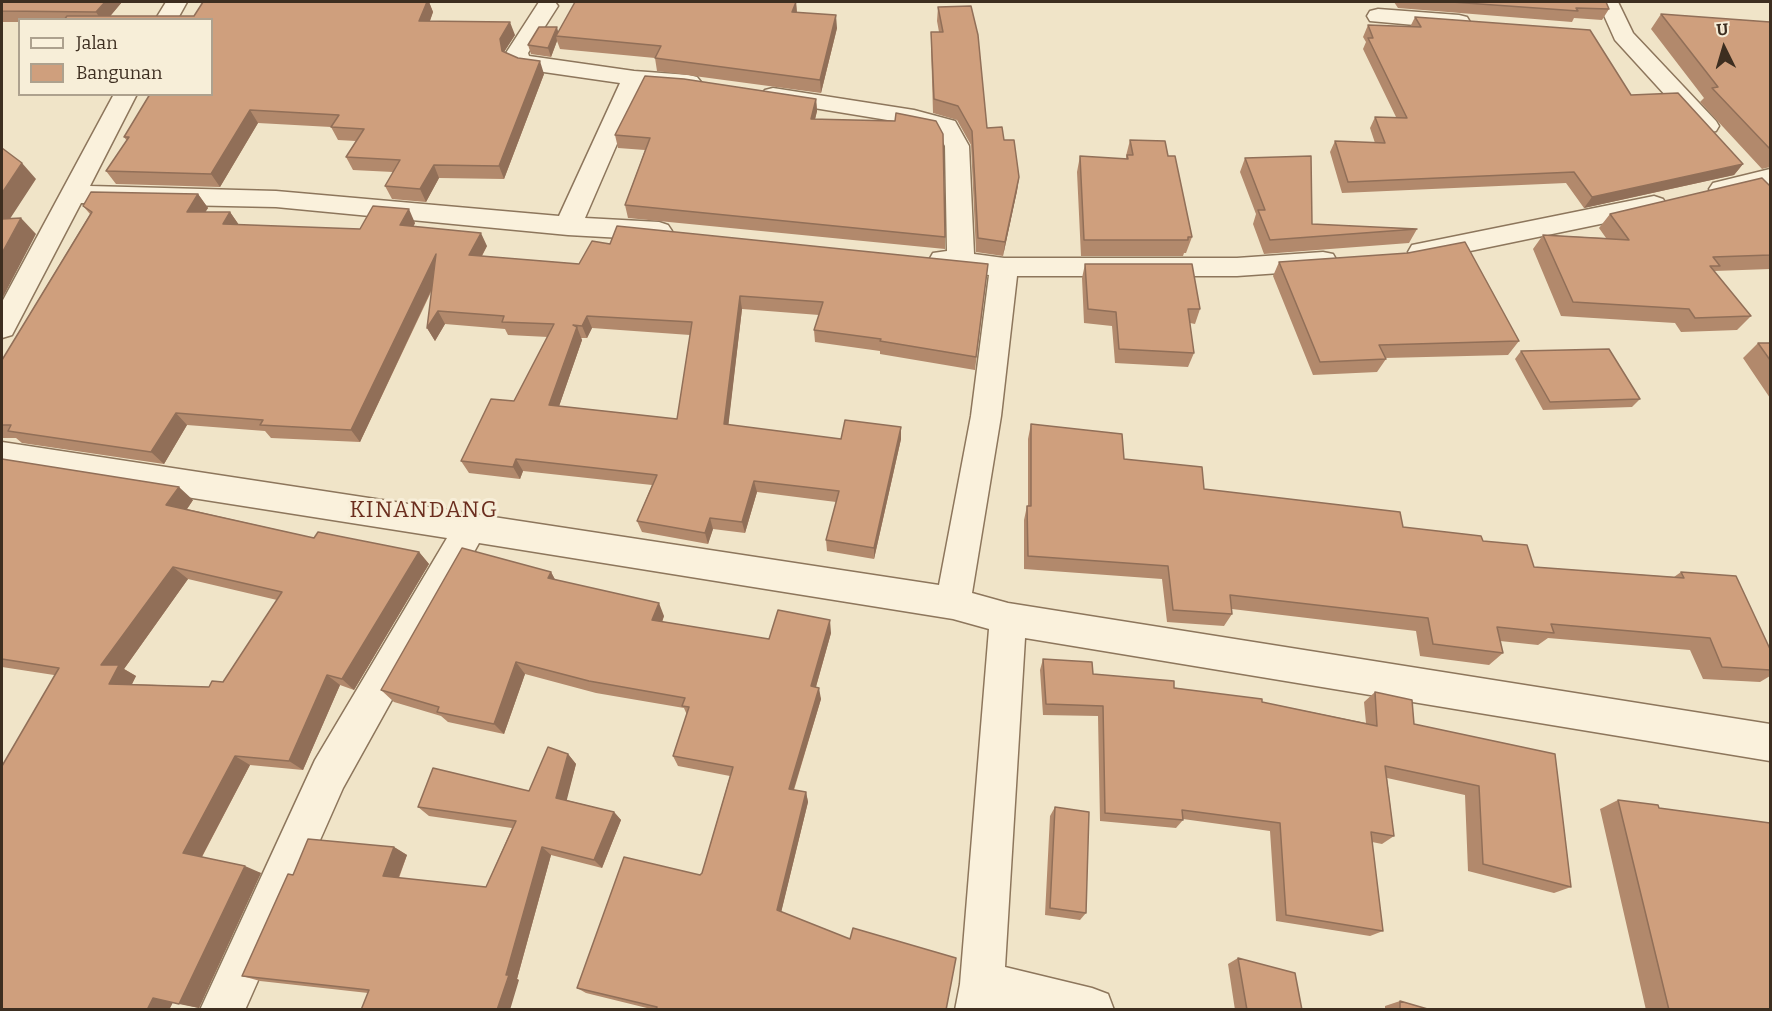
<!DOCTYPE html>
<style>
body{margin:0}
#map{position:relative;width:1772px;height:1011px;overflow:hidden;background:#f0e4c8;font-family:Bitter,serif}
canvas{display:block}
.frame{position:absolute;inset:0;border:3px solid #3d2e20;pointer-events:none}
.legend{position:absolute;left:18px;top:18px;width:195px;height:78px;box-sizing:border-box;background:#f7eed8;border:2px solid #ada18e;margin:0;padding:8px 10px;list-style:none;font-size:18px;color:#3d2e20}
.legend li{display:flex;align-items:center;gap:12px;height:30px}
.legend b{width:30px;border:2px solid #ada18e}
.north{position:absolute;left:1694px;top:18px;width:60px;height:60px;-webkit-text-stroke:4px #f7eed8;paint-order:stroke;rotate:355deg;font-size:16px;font-weight:700;line-height:24px;text-align:center;color:#3d2e20}
.north::after{content:'';display:block;margin:auto;width:21px;height:27px;background:#3d2e20;clip-path:polygon(50% 0,100% 100%,50% 72%,0 100%)}
</style>
<div id="map">
<canvas width="1772" height="1011"></canvas>
<div class="frame"></div>
<ul class="legend">
<li><b style="height:8px;background:#faf1dc"></b>Jalan</li>
<li><b style="height:16px;background:#cf9f7d"></b>Bangunan</li>
</ul>
<div class="north">U</div>
</div>
<script>
const ctx = document.querySelector('canvas').getContext('2d');
ctx.lineJoin = 'round';
function strokePath(path, color, width, dash) {
  ctx.strokeStyle = color;
  ctx.lineWidth = width;
  ctx.lineCap = dash ? 'butt' : 'round';
  ctx.setLineDash(dash || []);
  ctx.stroke(path);
}
function paint(path, color) {
  ctx.fillStyle = color;
  ctx.fill(path, 'evenodd');
}
function write(font, color, halo, rows, align = 'center') {
  ctx.font = font + ' Bitter,serif';
  ctx.lineWidth = 6;
  ctx.setLineDash([]);
  ctx.textBaseline = 'middle';
  ctx.strokeStyle = halo;
  ctx.fillStyle = color;
  for (const [text, x, y, turn = 0] of rows) {
    ctx.save();
    ctx.translate(x, y);
    ctx.rotate((+turn || 0) * Math.PI / 180);
    ctx.textAlign = isNaN(turn) ? turn : align;
    if (halo) ctx.strokeText(text, 0, 0);
    ctx.fillText(text, 0, 0);
    ctx.restore();
  }
}
const minor = new Path2D(`
 M166,2h21l-10,18h-22z
 M539,2h16l3,4 -30,47 1,3 105,15 55,4 8,2 4,5 -4,5 -8,2 -47,-3 -57,132 74,4 9,3 4,6 -4,6 -9,3 -91,-5 -292,-28 -195,-4 -69,132 -10,3v-36l112,-208h23l-47,92 186,5 283,25 61,-133 -97,-14 -14,-6 -3,-10z
 M1598,2h20l15,31 83,88 3,5 -3,5 -9,2 -9,-2 -83,-91z
 M1378,9l81,6 8,2 3,5 -3,5 -8,2 -89,-8 -3,-5 3,-5z
 M773,88l141,22 41,11 14,25 5,108 30,4h233l86,-6 10,2 4,7 -4,7 -10,2 -86,6h-220l-16,140 -29,177 36,10 762,121v37l-745,-123 -20,329 87,21 16,6 6,16h-159l5,-26 29,-355 -36,-10 -474,-76 -136,245 -98,222h-45l115,-250 132,-222 -445,-70v-26l937,143 32,-169 18,-141 -56,-8 -4,-7 4,-7 14,-2 -2,-105 -8,-15 -25,-7 -147,-24 -4,-5 4,-5z
 M1770,169v16l-48,12 -9,-2 -4,-6 4,-6z
 M1654,196l9,3 4,6 -4,6 -241,50 -10,-2 -4,-7 4,-7 10,-2z`);
const wall = new Path2D(`
 M2,2h120l-12,14h84l9,-14h226l4,10 -3,9 85,14 -11,17 40,22 -40,105 -65,-1 -13,24 -34,-3 -7,-13 8,-14 -40,-2 -7,-13 10,-16 -18,-1 -7,-13 -73,-4 -38,64 -104,-3 -10,-13 21,-30 -3,-4 88,-117h-192v2h-18z
 M796,2l1,11 40,15 -16,65 -164,-22 -2,-13 -95,-9 -3,-8 -6,16 -20,-3 -3,-9 30,-13z
 M1394,2h212l3,7 -7,11 -28,-2 -2,4 -174,-14z
 M938,7l49,121 17,12 15,37 -2,14 -14,65 -27,-4 -5,-107 -14,-25 -24,-7 -2,-67v-14h8l-2,-11z
 M1661,14l109,8v145l-8,2 -62,-67 4,-4 -53,-69z
 M1415,17l216,78 112,69 -9,11 -150,33 -18,-25 -224,10 -12,-41 5,-11 40,2 -5,-15 5,-11h21l-33,-68 3,-7 -3,-5 5,-12 42,2z
 M816,99l1,12 -2,8 130,118v12l-317,-31 -3,-13 20,-55 -27,-2 -3,-13z
 M1130,140l38,16 24,81 -6,16h-2l-1,3h-102l-4,-84 3,-16 46,3v-3z
 M1245,158l67,66 105,5 -8,14 -145,11 -11,-30 3,-10 -16,-42z
 M1770,186v83l-56,2 37,45 -14,14 -56,2 -6,-9 -114,-7 -28,-67 10,-14 63,3 -7,-10 11,-14z
 M198,194l10,14 -3,4h25l9,13 121,4 55,-6 -2,4 74,19 -5,10 97,8 31,-20 378,20 -13,106 -95,-16v-3l-65,-9 -1,-12 5,-15 -77,-6 -14,116 113,14h60l-27,120 -47,-8 -1,-11 10,-38 -79,-10 -12,41 -32,-4 -5,15 -66,-12 -5,-11 15,-36 -129,-14 -3,8 -51,-6 -8,-12 53,-60 34,-64 -40,-2 -3,-6 -60,-5 -10,17 -8,-13 5,-38 -72,152 -89,-4 -6,-7 -78,-6 -23,39 -142,-21 -6,-5h-14v-78l88,-146 -7,-8zM592,328l98,7 -13,84 -118,-13 23,-66 -1,-2h6z
 M1279,262l240,79 -11,14 -123,3 1,1 -9,13 -64,3 -40,-99z
 M1085,264l115,45 -5,15 -5,-1 4,30 -6,14 -73,-4 -3,-37 -28,-3 -2,-45z
 M1758,343h12v55l-27,-40z
 M1521,351l119,48 -8,8 -89,3 -28,-51z
 M1031,424l173,65 199,38 80,14 51,26 140,10 7,-5 89,77v27l-10,6 -57,-3 -13,-29 -142,-12 -10,7 -38,-4 3,12 -14,12 -69,-9 -4,-25 -184,-22v5l-8,12 -57,-4 -5,-43 -138,-10v-49l3,-14h1v-67z
 M2,459l191,41 -6,9 127,29 105,14 10,12 -75,126 -14,-5 -37,85 -53,-5 -48,92 59,16 -62,135 -26,-6 -4,8 -115,-335 -52,-8zM188,579l89,21 -54,82 -14,5 -77,-3 4,-8 -12,-7z
 M551,572l4,8 109,36 -2,6 107,17 62,-6 -15,54 5,12 -27,91 12,2 2,10 -27,110 165,98h-291l-69,-17 -9,-5 125,-115 28,-97 -52,-10 -5,-10 14,-41 -3,-7 -88,-15 -71,-19 -21,60 -56,-12 -7,-6 -47,-14 -13,-12z
 M1043,659l50,15 169,28 104,21 -2,-21 11,-10 39,32 141,30 16,133 -17,6 -86,-22 -3,-76 -78,-17 7,58 -12,8 -10,-2 11,89 -13,5 -94,-15 -6,-90 -87,-12v1l-7,8 -76,-7 -2,-105 -55,-1 -3,-45z
 M568,754l8,10 -10,36 48,12 7,8 -19,48 -51,-13 -34,124 2,1 -151,13 -108,-12 -18,-5 51,-101 101,-28 13,8 -8,23 87,9 26,-59 -83,-12 -11,-9 111,-16z
 M1618,800l41,8 111,202h-124l-46,-201z
 M1055,807l31,106 -6,7 -35,-5 5,-99z
 M1238,958l64,52h-67l-7,-46z
 M1400,1001l31,9h-46v-4z`);
const shadedWall = new Path2D(`
 M105,2h17l-15,18h-6l-5,-8z
 M427,2h2l4,10 -8,22 -6,-13z
 M796,2l1,12 -5,-2z
 M836,15l1,13 -16,65 -1,-13z
 M510,22l5,13 -11,17 -2,-1 -2,-12z
 M557,27l2,8 -3,1 1,5 -6,16 -3,-9z
 M540,61l4,13 -40,105 -5,-13z
 M816,99l1,12 -5,21 -1,-13z
 M250,110l8,13 -38,64 -9,-13z
 M22,163l14,16 -34,52v-38z
 M1743,164l-9,11 -150,33 8,-11z
 M434,165l5,13 -13,24 -6,-13z
 M1019,177l-2,14 -14,65 2,-14z
 M198,194l10,14 -11,17 -10,-13z
 M409,209l6,14 -8,16 -7,-14z
 M230,212l9,13 -16,-1z
 M21,218l15,16 -34,65v-46z
 M481,233l6,13 -12,22 -6,-13z
 M436,254l6,13 -82,175 -9,-12z
 M740,296l2,13 -15,128 -3,-13z
 M438,311l7,13 -10,17 -8,-13z
 M587,316l5,12 -5,10 -5,-12z
 M577,327l5,13 -27,78 -6,-13z
 M176,413l11,12 -23,39 -13,-12z
 M901,427v12l-27,120v-11z
 M516,459l7,12 -3,8 -7,-12z
 M754,481l3,11 -12,41 -3,-11z
 M179,487l14,13 -12,18 -15,-13z
 M710,518l3,11 -5,15 -3,-11z
 M419,552l10,12 -75,126 -12,-11z
 M173,567l15,12 -64,90 12,7 -9,18 -18,-10 -8,-19z
 M551,572l7,13 -10,-7z
 M659,603l5,13 -6,17 -6,-13z
 M830,620l1,13 -18,64 -2,-11z
 M516,662l9,12 -21,60 -10,-10z
 M327,675l13,10 -37,85 -14,-9z
 M819,688l2,11 -30,99 -2,-9z
 M568,754l8,10 -11,43 -9,-9z
 M235,756l15,9 -50,95 -17,-7z
 M806,792l2,10 -28,115 -3,-7z
 M614,812l7,8 -19,48 -8,-8z
 M394,847l13,8 -11,29 -13,-8z
 M542,847l9,8 -34,124 2,1 -9,30h-13l9,-35z
 M245,866l16,7 -62,135 -20,-4z
 M153,998l20,4 -4,8h-22z`);
const building = new Path2D(`
 M2,2h103l-9,10 -94,-1z
 M203,2h224l-8,19 91,1 -10,17 2,12 16,7 22,3 -41,105 -65,-1 -14,24 -35,-3 15,-26 -54,-3 18,-28 -33,-2 8,-12 -89,-5 -39,64 -105,-3 23,-34h-5l26,-43h62v-74h-148l3,-4h127z
 M575,2h221l-4,10 44,3 -16,65 -165,-22 6,-12 -105,-10z
 M1452,2h154l3,7 -33,-1 2,3z
 M971,6l7,29 9,93 15,-1 2,13h10l5,37 -14,65 -27,-4 -6,-107 -14,-25 -24,-7 -3,-67h12l-5,-25z
 M1661,14l109,8v127l-58,-61 6,-1z
 M1415,17l175,13 41,65 47,-2 65,71 -151,33 -18,-25 -226,10 -13,-41 50,2 -10,-26 32,1 -39,-80h5l-5,-13 53,2z
 M539,27h18l-9,21 -20,-3z
 M645,76l39,3 132,20 -5,20 84,2 1,-8 40,8 7,13 2,103 -320,-32 25,-67 -35,-3z
 M1130,140l35,1 3,15h7l17,81h-4v3h-104l-4,-84 48,3 -1,-4h6z
 M2,148l20,15 -20,30z
 M1311,156l1,68 105,5 -147,11 -12,-30h7l-20,-52z
 M1762,178l8,8v69l-57,2 7,9h-10l41,50 -56,2 -6,-9 -116,-7 -30,-67 86,5 -19,-26z
 M91,192l107,2 -11,18h43l-7,12 137,5 13,-23 36,3 -9,16 81,8 -12,22 110,9 13,-23 18,3 7,-18 371,38 -12,93 -96,-16 1,-2 -67,-9 9,-28 -83,-6 -16,128 117,15 4,-19 56,7 -27,121 -48,-8 13,-49 -85,-10 -12,41 -32,-4 -5,15 -68,-12 20,-46 -141,-16 -3,8 -52,-6 30,-62 23,2 40,-77 -52,-2 2,-6 -66,-5 -11,17 9,-74 -85,176 -91,-5 3,-5 -87,-7 -25,39 -143,-21 3,-6h-9v-65l90,-148 -9,-6zM587,316l105,6 -15,97 -128,-14 28,-78 -4,-2 9,1z
 M21,218l-19,35v-34z
 M1465,242l54,99 -140,4 7,14 -66,3 -41,-100 129,-9z
 M1085,264h107l8,45h-12l6,44 -75,-4 -3,-37 -28,-3z
 M1758,343h12v17z
 M1609,349l31,50 -90,3 -29,-51z
 M1031,424l91,10 2,25 78,8 2,22 196,23 3,15 78,9 2,5 44,4 7,22 150,11 -3,-6 55,4 34,73v21l-48,-3 -12,-29 -159,-14 3,9 -57,-6 6,26 -70,-9 -5,-26 -198,-23 2,19 -59,-4 -5,-44 -140,-10 -1,-50h4z
 M2,459l177,28 -13,18 148,33 4,-6 101,20 -77,127 -15,-4 -38,86 -54,-5 -52,97 62,13 -66,138 -26,-6 -6,12h-145v-244l57,-98 -57,-9zM173,567l109,25 -59,90 -11,-1 -3,6 -100,-3 10,-19h-18z
 M462,548l89,24 -3,6 111,25 -7,17 117,19 9,-29 52,10 -19,66 8,2 -30,101 17,3 -29,118 73,29 3,-11 103,30 -10,52h-290l1,-3 -80,-19 47,-131 76,18 2,-2 31,-106 -60,-11 16,-49 -7,-1 3,-8 -96,-17 -73,-19 -22,62 -57,-12 2,-5 -58,-17z
 M1043,659l49,3 1,12 81,7v7l88,11v3l115,24 -2,-34 37,8 2,24 141,30 16,133 -88,-23 -4,-78 -94,-20 9,70 -23,-4 12,99 -97,-16 -6,-92 -98,-13 1,10 -78,-7 -2,-107 -57,-2z
 M548,747l20,7 -12,44 58,14 -20,48 -52,-13 -36,128h3l-12,35h-136l8,-20 -127,-14 46,-102 5,1 15,-36 86,8 -11,29 103,11 30,-66 -98,-14 15,-39 96,23z
 M1618,800l40,5 1,3 111,15v187h-101z
 M1055,807l34,5 -3,101 -36,-5z
 M1238,958l57,15 7,37h-55z
 M1400,1001l31,9h-31z`);
const quarterNames = [
 ["KINANDANG",424,511]
];
strokePath(minor, '#8d765c', 3);
paint(minor, '#faf1dc');
paint(wall, '#b2896c');
paint(shadedWall, '#916f58');
paint(building, '#cf9f7d');
strokePath(building, '#916f58', 1.5);
ctx.letterSpacing = '1.5px';
write('22px', '#6b2e1e', '#f7eed8', quarterNames);
ctx.letterSpacing = '0px';
</script>
